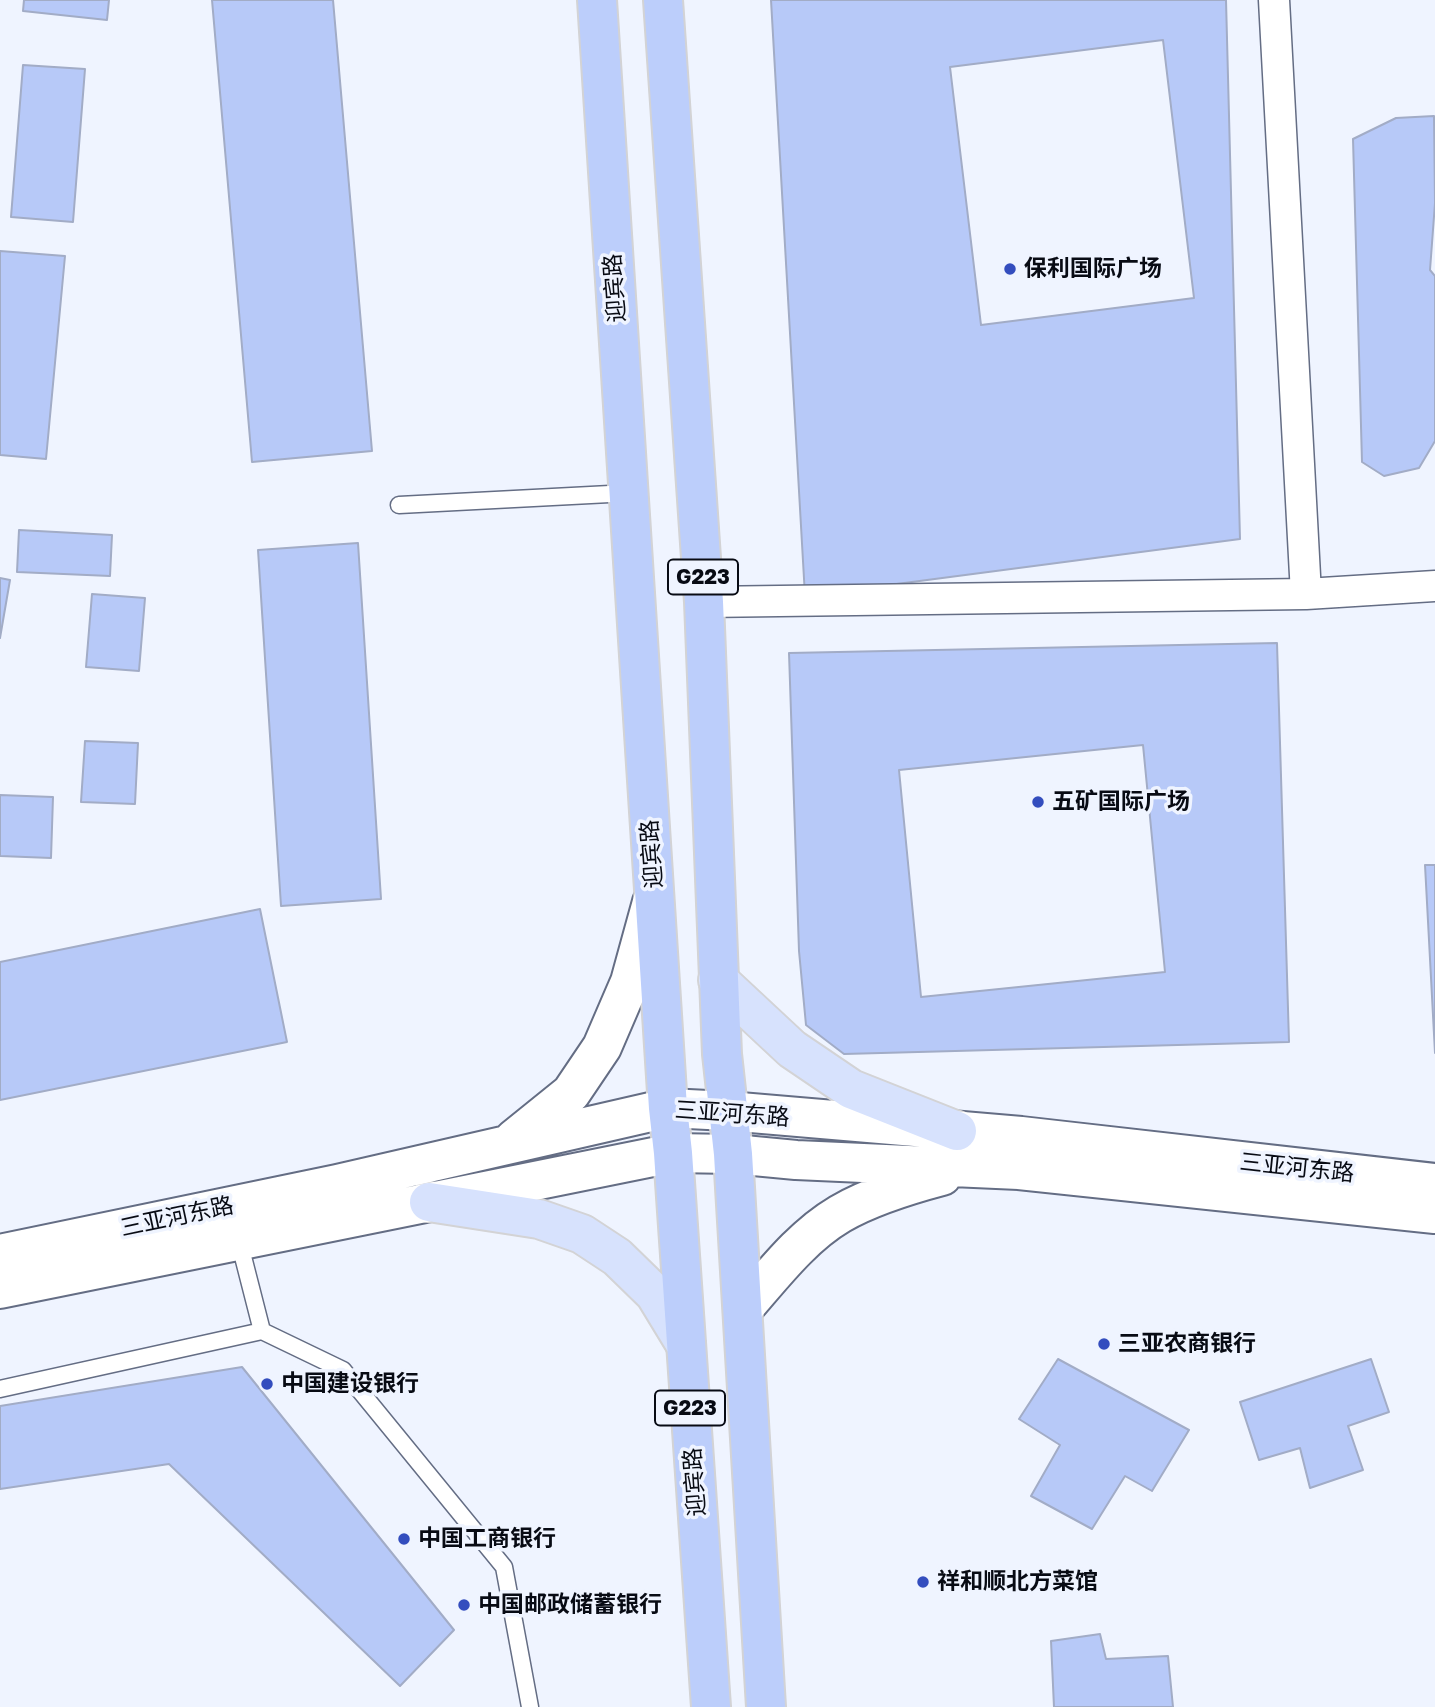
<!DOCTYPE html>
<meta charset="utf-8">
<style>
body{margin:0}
canvas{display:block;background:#eff4ff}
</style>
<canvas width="1435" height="1707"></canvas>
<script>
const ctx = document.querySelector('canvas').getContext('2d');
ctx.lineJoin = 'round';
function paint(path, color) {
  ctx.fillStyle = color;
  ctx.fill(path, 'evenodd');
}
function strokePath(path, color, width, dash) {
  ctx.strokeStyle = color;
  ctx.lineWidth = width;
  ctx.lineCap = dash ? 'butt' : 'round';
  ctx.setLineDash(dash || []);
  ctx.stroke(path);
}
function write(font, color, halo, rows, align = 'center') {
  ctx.font = font + ' "Golos Text","Noto Sans SC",sans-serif';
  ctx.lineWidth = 7;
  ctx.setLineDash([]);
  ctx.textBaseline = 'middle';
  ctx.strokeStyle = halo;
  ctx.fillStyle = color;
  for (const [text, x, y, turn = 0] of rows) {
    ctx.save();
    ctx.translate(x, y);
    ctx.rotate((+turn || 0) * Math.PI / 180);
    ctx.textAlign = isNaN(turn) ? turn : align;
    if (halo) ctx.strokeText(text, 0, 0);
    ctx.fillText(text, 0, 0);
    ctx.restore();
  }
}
const building = new Path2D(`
 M24,0h85l-2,20 -84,-9z
 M212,0h121l39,451 -120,11z
 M771,0h455l14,539 -435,57z
 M1163,40l31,258 -213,27 -31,-258z
 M23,65l62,4 -12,153 -62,-5z
 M1434,116l1,87 -5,67 5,6v165l-16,27 -35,8 -22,-14 -9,-323 43,-21z
 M0,251l65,5 -19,203 -46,-4z
 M19,530l93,5 -2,41 -93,-4z
 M358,543l23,356 -100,7 -23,-356z
 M0,578l10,2 -10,58z
 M92,594l53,4 -6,73 -53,-4z
 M1277,643l12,399 -445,12 -38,-29 -7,-74 -10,-298z
 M85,741l53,2 -3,61 -54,-2z
 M1143,745l22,227 -244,25 -22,-227z
 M0,795l53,2 -2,61 -51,-2z
 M1425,865h10v188z
 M260,909l27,133 -287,58v-138z
 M1058,1359l131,71 -37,61 -27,-15 -33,53 -61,-33 29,-51 -41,-26z
 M1371,1359l18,53 -41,14 15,44 -53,18 -10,-40 -41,12 -19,-58z
 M242,1367l212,263 -54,56 -231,-222 -169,25v-83z
 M1100,1634l6,25 62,-3 5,51h-119l-3,-66z`);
const lane = new Path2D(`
 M399,505l230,-12
 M239,1241l23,90 81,39 161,197 26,140
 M0,1389l262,-58`);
const street = new Path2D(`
 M1306,594l129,-8
 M704,602l602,-8 -32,-594`);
const secondary = new Path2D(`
 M514,1139l57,-46 31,-46 28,-65 22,-80
 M0,1254l337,-70 331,-76 60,3 293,25 414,47
 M0,1289l673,-136 60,1 63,6 223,10 416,44
 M743,1309c29,-33 58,-72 97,-95 31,-18 68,-29 102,-38`);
const primary = new Path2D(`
 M718,980l74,69 59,40 106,42
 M429,1202l110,17 43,15 35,23 38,37 31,51`);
const highway = new Path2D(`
 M597,0l71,1108 5,45 38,554
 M663,0l41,602 18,452 11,100 33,553`);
const markers = [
 [1010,269,7,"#334dbe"],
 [1038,802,7,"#334dbe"],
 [1104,1344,7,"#334dbe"],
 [267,1384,7,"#334dbe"],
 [404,1539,7,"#334dbe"],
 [923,1582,7,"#334dbe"],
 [464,1605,7,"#334dbe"]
];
const shields = [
 [703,577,70],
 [690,1408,70]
];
const shieldNames = [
 ["G223",703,577],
 ["G223",690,1408]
];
const poiNames = [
 ["保利国际广场",1024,269],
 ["五矿国际广场",1052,802],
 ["三亚农商银行",1118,1344],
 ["中国建设银行",281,1384],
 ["中国工商银行",418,1539],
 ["祥和顺北方菜馆",937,1582],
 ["中国邮政储蓄银行",478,1605]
];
const streetNames = [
 ["迎宾路",615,288,-94],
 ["迎宾路",652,854,-94],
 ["三亚河东路",732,1114,4],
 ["三亚河东路",1297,1168,6],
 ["三亚河东路",177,1217,-12],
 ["迎宾路",695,1482,-94]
];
paint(building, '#b7c9f8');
strokePath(building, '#a2acc6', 2);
strokePath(lane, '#646d84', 19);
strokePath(street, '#646d84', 33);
strokePath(secondary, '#646d84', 42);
strokePath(primary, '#d3d3d5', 42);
strokePath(highway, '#d3d3d5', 42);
strokePath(lane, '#fff', 16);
strokePath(street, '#fff', 30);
strokePath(secondary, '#fff', 38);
strokePath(primary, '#d7e2fd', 38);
strokePath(highway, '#bccefb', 38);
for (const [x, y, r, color] of markers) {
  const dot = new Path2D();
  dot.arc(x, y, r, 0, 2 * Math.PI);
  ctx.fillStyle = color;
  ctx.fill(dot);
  strokePath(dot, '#eff4ff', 2.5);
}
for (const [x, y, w] of shields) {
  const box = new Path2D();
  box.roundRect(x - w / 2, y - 17.5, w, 35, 5);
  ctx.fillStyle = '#eff4ff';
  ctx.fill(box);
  strokePath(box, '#080b14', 2);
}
write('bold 21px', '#080b14', null, shieldNames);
write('bold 23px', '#080b14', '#eff4ff', poiNames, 'left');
write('23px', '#080b14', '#eff4ff', streetNames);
</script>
